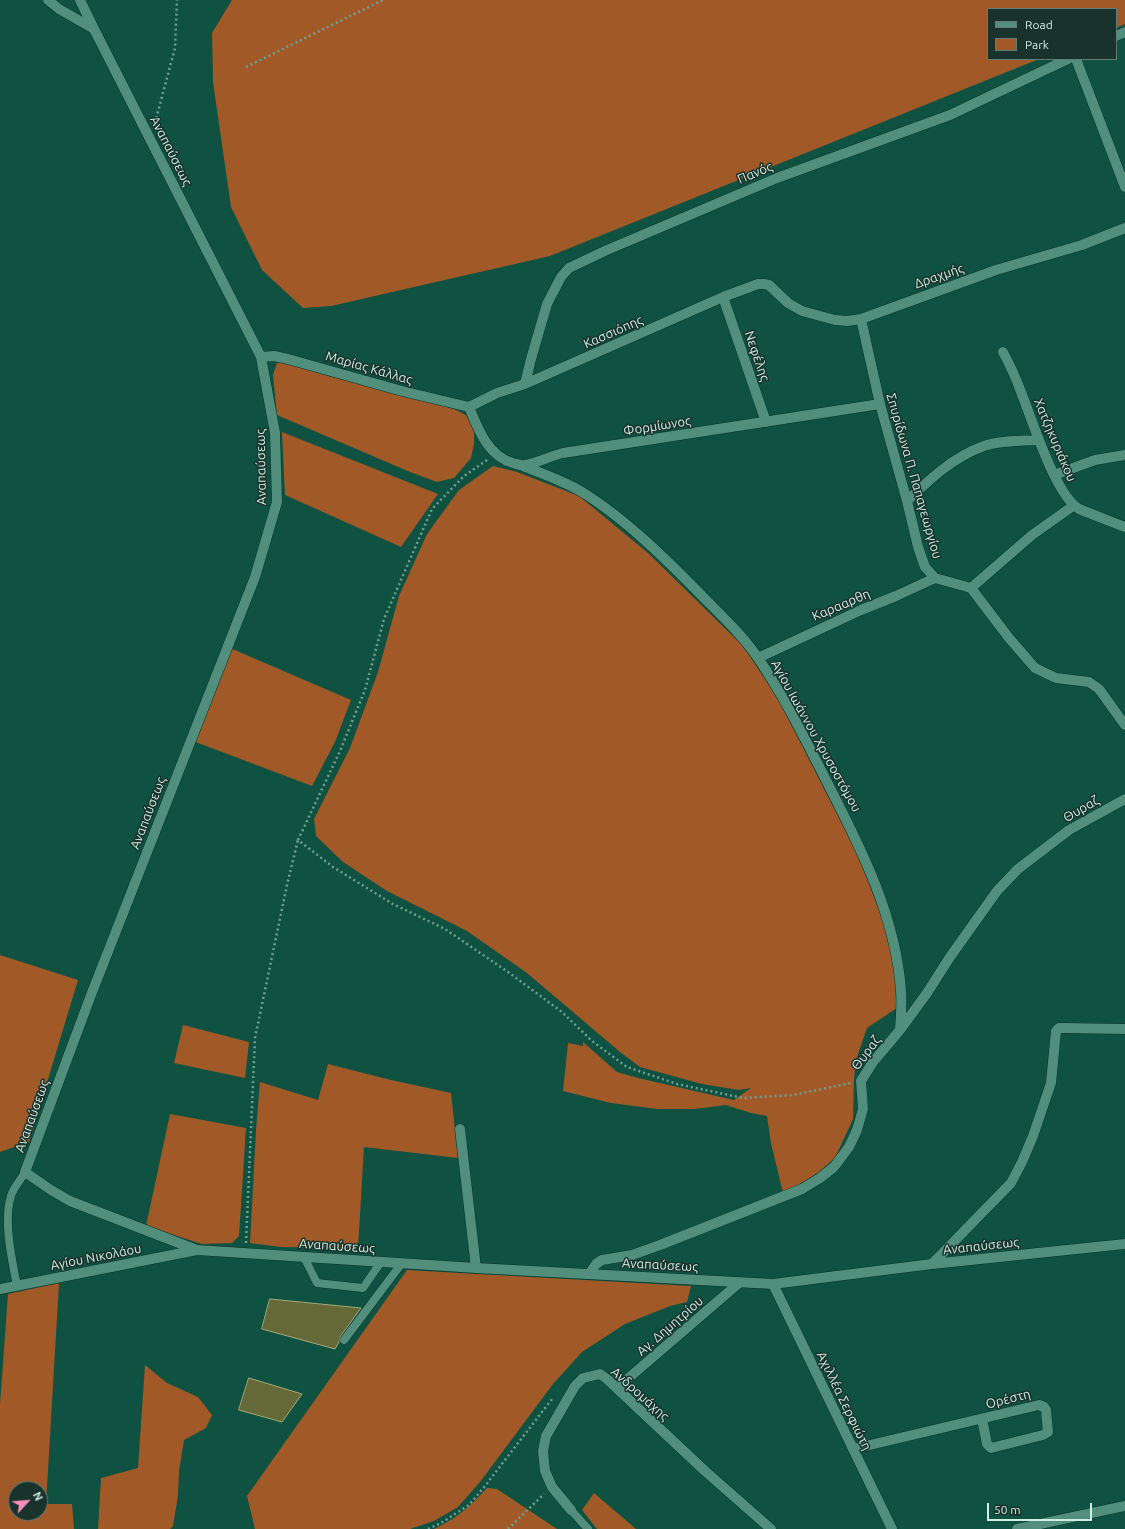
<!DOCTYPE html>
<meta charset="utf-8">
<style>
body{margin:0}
#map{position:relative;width:1125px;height:1529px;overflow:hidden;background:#105242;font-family:Ubuntu,sans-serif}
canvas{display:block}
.legend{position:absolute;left:987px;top:8px;width:130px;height:52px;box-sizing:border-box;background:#19322b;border:1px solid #627d75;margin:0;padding:5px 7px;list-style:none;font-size:12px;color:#d0eee3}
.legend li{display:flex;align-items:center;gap:8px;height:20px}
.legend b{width:20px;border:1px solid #627d75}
.north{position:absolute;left:8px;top:1481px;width:40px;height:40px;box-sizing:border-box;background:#19322b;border:1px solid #627d75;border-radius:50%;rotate:64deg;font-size:11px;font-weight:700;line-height:16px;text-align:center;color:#d0eee3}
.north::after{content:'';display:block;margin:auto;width:14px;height:18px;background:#fc8fc1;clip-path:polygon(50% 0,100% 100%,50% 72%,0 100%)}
.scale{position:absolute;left:987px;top:1503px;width:105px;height:18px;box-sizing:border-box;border:2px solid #d0eee3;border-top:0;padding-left:5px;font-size:12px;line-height:14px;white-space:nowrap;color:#d0eee3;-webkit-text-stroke:3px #19322b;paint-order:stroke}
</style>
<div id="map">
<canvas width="1125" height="1529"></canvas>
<ul class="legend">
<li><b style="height:5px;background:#518e7b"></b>Road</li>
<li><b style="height:11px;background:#a15928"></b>Park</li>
</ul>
<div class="north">N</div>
<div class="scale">50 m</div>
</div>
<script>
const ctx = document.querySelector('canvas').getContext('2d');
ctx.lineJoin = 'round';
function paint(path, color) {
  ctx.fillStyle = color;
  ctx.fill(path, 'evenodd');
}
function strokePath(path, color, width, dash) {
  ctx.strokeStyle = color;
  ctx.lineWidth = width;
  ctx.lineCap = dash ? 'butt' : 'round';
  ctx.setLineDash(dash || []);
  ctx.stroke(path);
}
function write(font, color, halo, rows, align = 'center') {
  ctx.font = font + ' Ubuntu,sans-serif';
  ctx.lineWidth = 3;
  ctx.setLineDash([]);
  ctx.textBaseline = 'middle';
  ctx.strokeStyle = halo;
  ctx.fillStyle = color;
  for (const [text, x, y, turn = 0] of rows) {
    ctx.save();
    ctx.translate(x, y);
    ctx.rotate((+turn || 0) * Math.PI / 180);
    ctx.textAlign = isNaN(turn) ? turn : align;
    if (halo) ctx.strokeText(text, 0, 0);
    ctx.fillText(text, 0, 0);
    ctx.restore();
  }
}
const green = new Path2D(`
 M232,0h893v24l-9,4v-19h-128v50h51l-489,197 -219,50 -28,2 -41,-38 -31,-63 -18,-125 -1,-49z
 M287,362l38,13 129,34 12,6 8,16v13l-3,14 -17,20 -17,4 -27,-10 -133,-57 -4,-40 4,-12z
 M282,432l156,62 -37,53 -116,-52z
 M493,466l24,6 62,24 69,57 92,90 9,12 29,44 79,154 31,81 9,57v17l-30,20 -11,32 -2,19 -1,40 -18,39 -21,18 -31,17 -12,-50 -4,-27 -16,-3 -25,-8 -32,4h-36l-47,-6 -48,-12 5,-48 15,3v-4l34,30 21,6 96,22 17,-12 -12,2 -37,-6 -62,-17 -20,-15 -93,-79 -60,-42 -80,-40 -44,-29 -27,-26 -2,-17 36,-71 28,-76 21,-76 28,-62 32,-44z
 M230,648l121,52 -16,42 -23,44 -119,-45z
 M0,955l78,25 -49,162 -29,10z
 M183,1025l66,17 -4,36 -71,-15z
 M328,1064l63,16 60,13 7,65 -94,-11 -6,101 -77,-1 -31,-4 6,-113 4,-48 58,18z
 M170,1114l76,14 -7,108 -7,7 -30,1 -56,-18z
 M407,1270l284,16 -4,16 -17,4 -45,18 -43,28 -29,32 -73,98 -22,25 -24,14 -24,8h-155l-8,-33z
 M59,1283l-13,221h26l2,25h-74v-125l8,-110zM16,1489h24v24h-24z
 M145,1365l22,18 31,14 14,18 -6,13 -22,12 -5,31 -1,24 -5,31 -3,3h-72l3,-51 37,-10z
 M487,1488l10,1 60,40h-123c25,-12 34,-21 53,-41z
 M594,1493l42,36h-39l-15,-19z`);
const building = new Path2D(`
 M270,1299l91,9 -21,29 -1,5 -4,7 -73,-20z
 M249,1378l53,16 -20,28 -43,-12z`);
const path = new Path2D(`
 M246,67l137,-67
 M155,123l20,-75 2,-48
 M487,460l-23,16 -32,33 -48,110 -19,71 -25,61 -42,89 35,27 60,37 52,25 63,43 54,40 30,29 35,26 50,17 66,14 50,-3 58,-12
 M246,1243l9,-205 32,-153 11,-45
 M428,1529l13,-6 28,-18 16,-19 67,-87
 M508,1529l36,-35`);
const lane = new Path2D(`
 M304,1257l13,26 46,5 18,-26
 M17,1286c-5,-26 -14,-65 -6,-90 2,-8 10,-16 14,-24
 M344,1340l58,-77
 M571,1510l17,19`);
const street = new Path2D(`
 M48,0l11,9 35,20
 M80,0l14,29 167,328 14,76 2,69 -22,75 -164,418 -66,177 26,18 19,11 127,49
 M1116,36l9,-4
 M1076,59l49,128
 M723,297l43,125
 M861,319l19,85 27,97 11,46 7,20 10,11 36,10 38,50 26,30 21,10 33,4 10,7 26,36
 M1003,352c7,13 13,26 18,40 11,27 34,103 58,117l46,18
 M261,357l13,-1 14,3 114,32 67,16
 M525,384l6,-25 16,-55 14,-27 8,-9 38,-18 170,-72 173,-63 118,-56
 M469,407l28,-14 28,-9 198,-87 35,-13h6l5,1 19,18 14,8 33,9 12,1 14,-2 135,-49 86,-25 43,-17
 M469,407c9,22 19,49 44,56 4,1 8,3 12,2 13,-2 25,-9 38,-12l317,-49
 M523,466c20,8 41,15 59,26 44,27 88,71 124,108 18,18 38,37 52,58 28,41 49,85 71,128 33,64 67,132 72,205 1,12 0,26 -1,39
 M1054,475l41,-15 30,-5
 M907,501c23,-22 46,-44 77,-55 17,-6 38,-5 55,-6
 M971,588l61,-53 41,-29
 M758,658l103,-48 35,-14 39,-18
 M460,1129l16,139
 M932,1264l79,-81 11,-21 11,-26 18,-53 5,-52 3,-3h5l61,1
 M589,1274l7,-10 6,-4 30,-5 28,-10 142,-56 18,-11 14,-11 15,-20 8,-17 6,-21 -2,-28 12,-19 27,-32 27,-37 23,-36 47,-66 21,-22 51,-39 56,-31
 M773,1284l119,245
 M617,1388l122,-105
 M853,1449l186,-44 5,2 2,3 2,22 -5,3 -52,13 -4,-4 -5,-25
 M571,1510l-19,-23 -7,-16 -2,-20 3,-15 29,-50 8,-8 17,-4 7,5 98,92 66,58
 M1017,1529l108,-23`);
const secondary = new Path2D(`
 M0,1289l197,-39 279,18 297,16 159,-20 193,-20`);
const streetNames = [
 ["Αναπαύσεως",171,151,63],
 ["Πανός",755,173,-23],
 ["Δραχμής",939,276,-19],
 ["Κασσιόπης",613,332,-24],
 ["Νεφέλης",757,356,71],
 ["Μαρίας Κάλλας",369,368,16],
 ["Φορμίωνος",657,426,-9],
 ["Χατζηκυριάκου",1055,440,67],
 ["Αναπαύσεως",261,467,-91],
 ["Σπυρίδωνα Π. Παπαγεωργίου",914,476,74],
 ["Καρααρθη",841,605,-23],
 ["Αγίου Ιωάννου Χρυσοστόμου",816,736,61],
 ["Θυραζ",1081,809,-30],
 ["Αναπαύσεως",148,813,-69],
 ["Θυραζ",866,1053,-53],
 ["Αναπαύσεως",32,1116,-70],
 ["Αναπαύσεως",337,1246,4],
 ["Αναπαύσεως",981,1246,-6],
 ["Αγίου Νικολάου",96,1257,-11],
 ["Αναπαύσεως",660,1265,3],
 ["Αγ. Δημητρίου",670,1326,-41],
 ["Ανδρομάχης",640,1394,42],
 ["Ορέστη",1008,1399,-14],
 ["Αχιλλέα Σερφιώτη",844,1401,64]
];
paint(green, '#a15928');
paint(building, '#656837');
strokePath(building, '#a6aa77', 1);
strokePath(lane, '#023529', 9);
strokePath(street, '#023529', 11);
strokePath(secondary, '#023529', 11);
strokePath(path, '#70a093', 2.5, [2, 3]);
strokePath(lane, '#518e7b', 8);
strokePath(street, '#518e7b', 10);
strokePath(secondary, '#518e7b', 10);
write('13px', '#d0eee3', '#19322b', streetNames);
</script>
